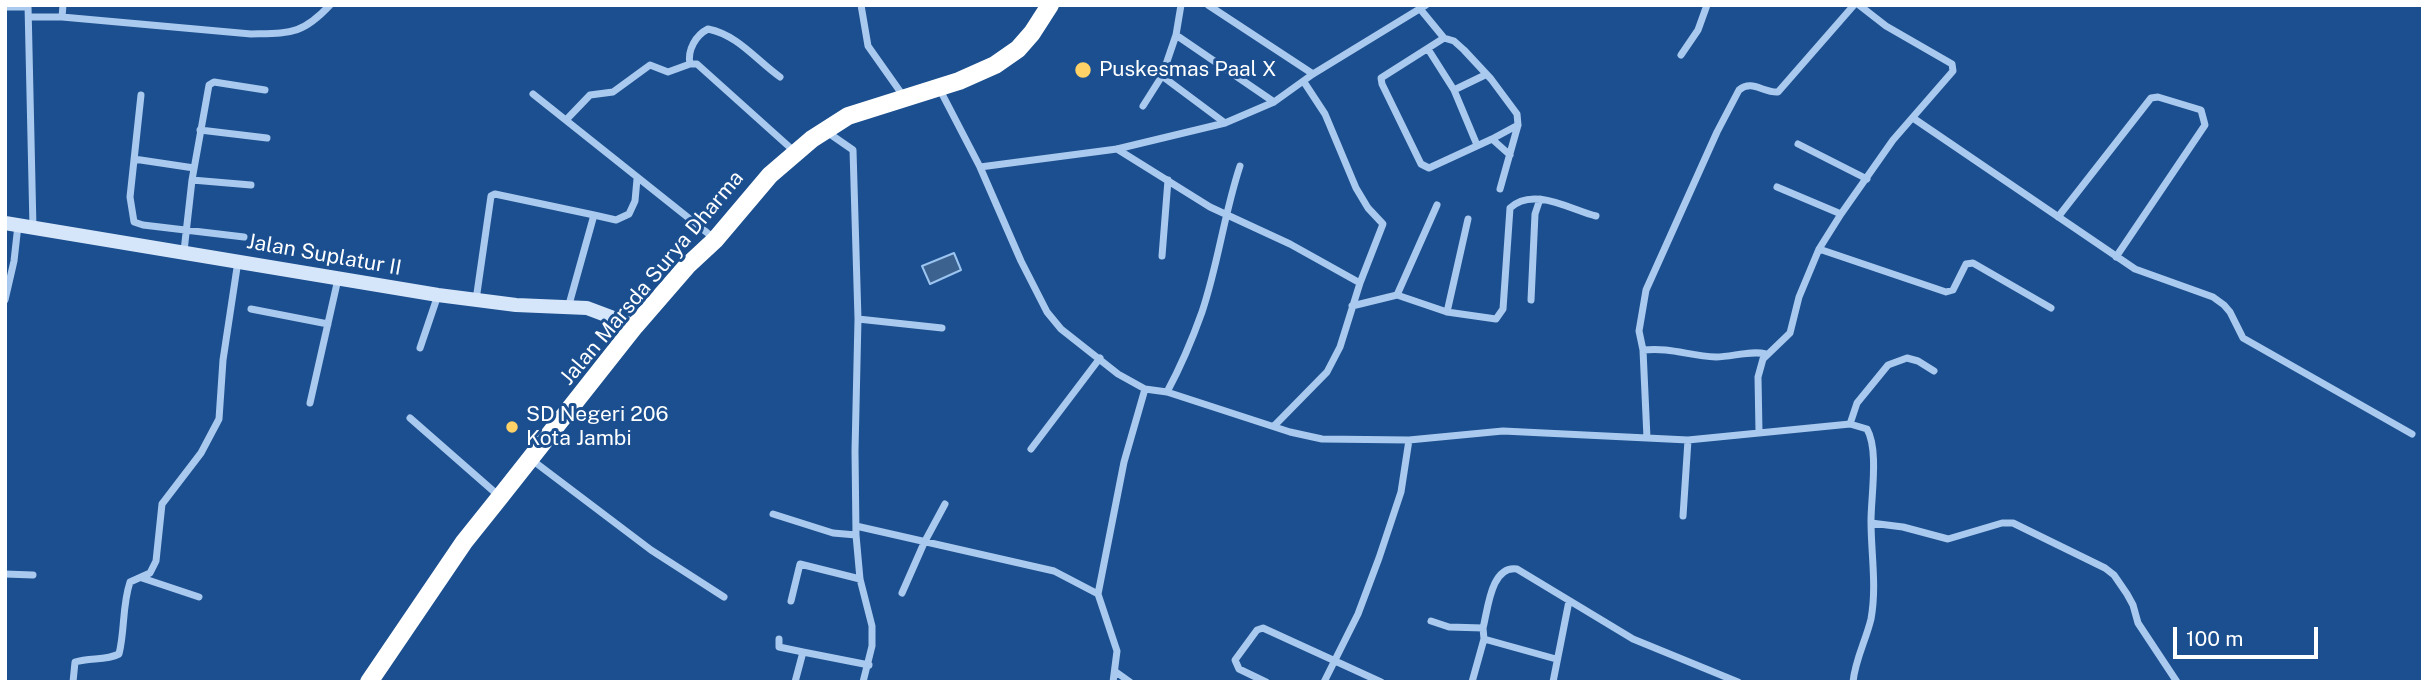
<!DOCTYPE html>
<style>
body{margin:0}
#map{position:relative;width:2428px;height:687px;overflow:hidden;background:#1b4f8f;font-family:"Public Sans",sans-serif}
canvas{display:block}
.frame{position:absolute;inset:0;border:7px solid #fff;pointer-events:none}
.scale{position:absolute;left:2173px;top:627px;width:145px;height:32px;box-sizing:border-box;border:4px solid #fff;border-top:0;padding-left:9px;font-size:21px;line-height:24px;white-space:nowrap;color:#fff;-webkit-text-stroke:5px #1b4f8f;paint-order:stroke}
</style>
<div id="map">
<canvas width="2428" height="687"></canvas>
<div class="frame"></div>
<div class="scale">100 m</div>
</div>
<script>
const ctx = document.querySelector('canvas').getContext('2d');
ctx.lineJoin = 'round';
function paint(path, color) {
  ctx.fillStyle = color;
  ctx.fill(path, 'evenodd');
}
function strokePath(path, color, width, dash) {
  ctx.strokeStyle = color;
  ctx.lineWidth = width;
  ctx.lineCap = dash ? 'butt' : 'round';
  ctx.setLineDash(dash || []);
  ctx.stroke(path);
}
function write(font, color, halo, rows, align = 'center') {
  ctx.font = font + ' "Public Sans",sans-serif';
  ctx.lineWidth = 6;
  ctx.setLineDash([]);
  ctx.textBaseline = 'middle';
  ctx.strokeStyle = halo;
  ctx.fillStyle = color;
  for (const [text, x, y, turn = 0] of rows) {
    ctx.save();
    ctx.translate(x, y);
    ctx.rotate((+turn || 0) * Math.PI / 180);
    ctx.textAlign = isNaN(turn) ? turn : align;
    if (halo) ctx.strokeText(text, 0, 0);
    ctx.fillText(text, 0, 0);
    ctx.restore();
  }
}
const water = new Path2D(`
 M954,253l7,17 -31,14 -8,-18z`);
const street = new Path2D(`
 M28,5l5,223
 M861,5l7,41 36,51
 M1208,5l105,69
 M5,7h23
 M1421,10l23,28 10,3 10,9 27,29 26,35 1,11 -18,64
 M29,17h33l189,17c39,-1 51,1 79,-29
 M62,17l1,-12
 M1176,35l5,-30
 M1444,38l-63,40 1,6 39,80 8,4 63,-29 18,16
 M1428,49l26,41 23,55
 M1681,55l17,-25 9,-25
 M690,64c-3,-14 6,-29 18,-35 30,6 48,31 72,48
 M1162,76l63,47
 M1304,82l21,32 31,74 12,20 15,16 -23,59
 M939,88l41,79 41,94 26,51 14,17 57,45 27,15 22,3 123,40 32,7 87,1 94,-9 185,9 162,-16 17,5c12,21 4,67 4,92 0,33 6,65 0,98 -5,21 -16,41 -18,63
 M1454,90l31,-15
 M533,94l182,145
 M141,95l-11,102 4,25 9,3 101,12
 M1143,106l19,-30 14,-41 98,67
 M1913,118l222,151 78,28 11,8 6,7 13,26 169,96
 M566,120l24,-25 23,-3 37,-27 18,7 22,-8h7l98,88
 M200,130l67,8
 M827,132l26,18 5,169 -3,132 1,84 4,44 12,47v20l-9,36
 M1492,139l26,-14
 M1798,144l69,35
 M1117,149l93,58 80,37 70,39 -20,64 -13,25 -53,54
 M134,159l60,9
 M980,167l137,-18 108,-26 49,-21 39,-28 113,-69
 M192,180l59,5
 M1777,187l64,27
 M594,215l22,5 13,-6 6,-13 2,-22
 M2058,217l93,-119 7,-1 43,13 4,15 -89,132
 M1819,249l127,43 7,-2 13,-26 7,-1 78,45
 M184,251l8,-71 17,-95 5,-3 51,8
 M1162,256l6,-76
 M1397,295l50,17 49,7 7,-10 7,-101c23,-22 61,2 86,8
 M5,300l9,-39 4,-36
 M476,300l15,-104 4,-2 99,21 -26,93
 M1531,300l4,-86 5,-15
 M1352,306l45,-11 40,-90
 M251,309l77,15
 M1447,312l21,-93
 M858,319l84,9
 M420,348l18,-53
 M1643,350c28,-3 46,6 73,7 16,0 35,-7 50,-3
 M1167,392c14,-26 25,-52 35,-80 16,-47 22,-98 38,-146
 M310,403l28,-124
 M410,418l89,78
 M1850,424l7,-21 31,-38 19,-7 11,3 16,10
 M1759,432l-1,-55 5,-18 27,-26 9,-36 20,-48 22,-35 52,-74 60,-69 -1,-7 -66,-38 -27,-21
 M1647,438l-4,-88 -4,-19 7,-41 71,-158 22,-42c13,-11 24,3 39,2l76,-87
 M1031,449l69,-91
 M532,460l119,90 73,47
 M773,514l60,19 23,2
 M1683,516l5,-76
 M1871,523l32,4 45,12 54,-16h11l92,45 9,7 13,19 6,11 5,18 39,59
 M856,526l198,45 44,23
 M5,574l28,1
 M142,578l57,19
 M902,593l22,-50 21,-39
 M791,601l9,-37 60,15
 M1431,621l18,6 34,1 1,11 72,20
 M1483,628c5,-19 8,-63 34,-59l116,70 105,43
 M779,639v8l24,5
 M1116,672l14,10
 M73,682l2,-20c15,-5 30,-1 44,-8 6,-24 3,-48 11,-72l20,-9 6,-12 6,-57 39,-51 18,-34 4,-59 15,-99
 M795,682l8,-30 66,13
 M1113,682l4,-31 -19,-57 26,-132 21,-73
 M1266,682l-27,-13 -4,-9 22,-30 6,-2 118,54
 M1324,682l34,-68 21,-56 22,-66 8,-52
 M1472,682l12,-43
 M1553,682l16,-81`);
const secondary = new Path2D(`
 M5,223l433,72 78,10 71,3 48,18`);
const highway = new Path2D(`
 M369,682l95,-140 36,-45 135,-171 52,-60 28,-26 55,-65 42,-36 36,-23 111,-35 36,-16 23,-16 14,-16 18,-28`);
const markers = [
 [1083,70,9,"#ffd166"],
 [512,427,7,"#ffd166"]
];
const poiNames = [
 ["Puskesmas Paal X",1099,70],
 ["SD Negeri 206",526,415],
 ["Kota Jambi",526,439]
];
const streetNames = [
 ["Jalan Suplatur II",324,255,10],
 ["Jalan Marsda Surya Dharma",652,278,-50]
];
paint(water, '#3c6290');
strokePath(water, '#9cc4f0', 2);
strokePath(street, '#a9c9ee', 7);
strokePath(secondary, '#d6e6fa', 14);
strokePath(highway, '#fff', 18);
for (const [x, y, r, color] of markers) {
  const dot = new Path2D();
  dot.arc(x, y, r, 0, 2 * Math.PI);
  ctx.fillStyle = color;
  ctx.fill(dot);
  strokePath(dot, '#1b4f8f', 2.5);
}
write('21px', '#fff', '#1b4f8f', poiNames, 'left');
write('21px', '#fff', '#1b4f8f', streetNames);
</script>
